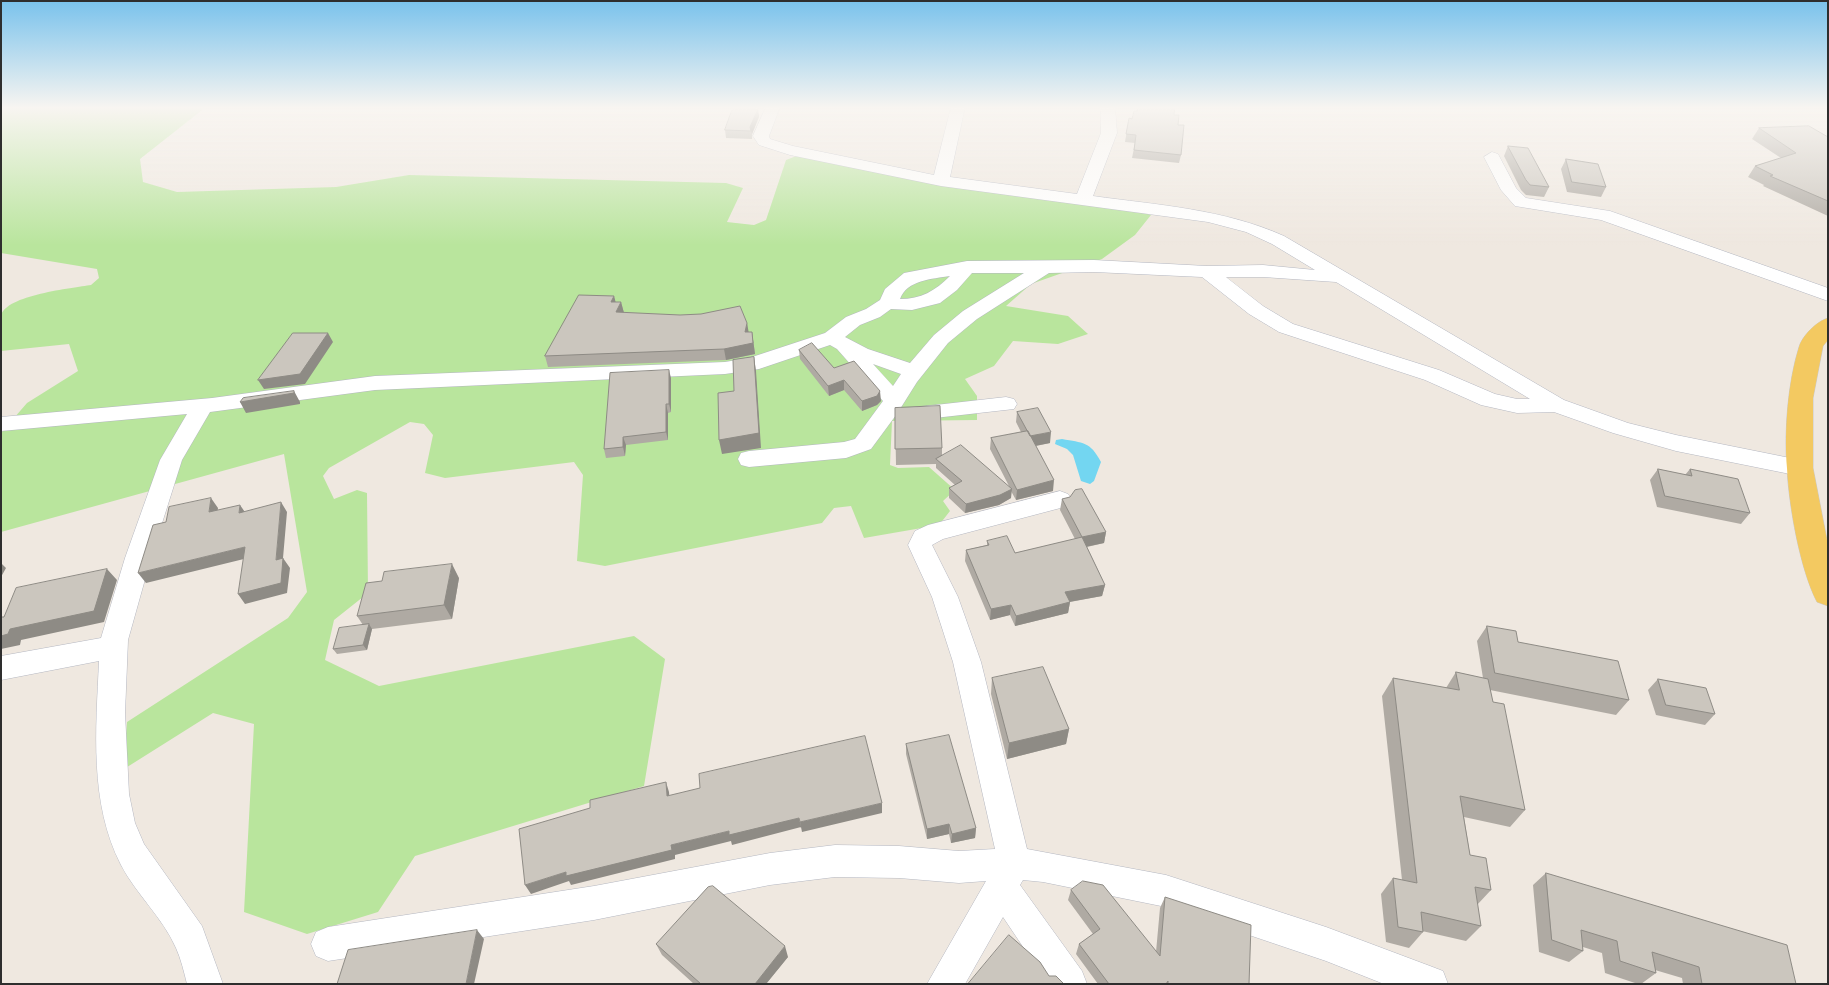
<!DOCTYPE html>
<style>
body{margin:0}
#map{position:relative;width:1829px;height:985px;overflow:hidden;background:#efe8e0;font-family:"IBM Plex Sans",sans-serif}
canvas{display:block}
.frame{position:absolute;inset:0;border:2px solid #2e2e2e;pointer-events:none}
</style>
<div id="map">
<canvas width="1829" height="985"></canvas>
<div class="frame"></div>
</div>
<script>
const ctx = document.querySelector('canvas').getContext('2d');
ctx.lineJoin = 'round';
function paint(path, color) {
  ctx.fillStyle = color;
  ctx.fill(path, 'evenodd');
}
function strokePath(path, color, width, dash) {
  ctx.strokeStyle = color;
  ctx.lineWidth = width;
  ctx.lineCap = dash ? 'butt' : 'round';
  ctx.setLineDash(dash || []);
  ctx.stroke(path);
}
const green = new Path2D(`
 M1,107h205l-66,52 3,23 34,10 159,-5 73,-12 317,8 17,5 -16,34 27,3 12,-5 20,-60 13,-5 343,57 9,3 -16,20 -33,24 -71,25 -25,22 62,10 20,18 -30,10 -45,-3 -19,25 -29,13 12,17v24l-85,1 -2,44 8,3 31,-1 26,23 -12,11 7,10 -11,14 -75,13 -13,-32 -17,2 -12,15 -217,43 -28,-5 6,-86 -9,-13 -129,16 -20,-5 8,-38 -9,-11 -14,-2 -81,46 -6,8 11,23 23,-9 10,3 1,100 -34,27 -9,40 54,26 255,-50 31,23 -21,127 -229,70 -37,56 -71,22 -63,-22 10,-188 -41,-11 -89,56 3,-47 161,-104 19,-26 -23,-138 -283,78v-99l26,-30 51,-32 -9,-27 -68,7c0,-11 -1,-25 0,-35 4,-21 72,-28 90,-31l8,-7 -2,-9 -96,-16z`);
const water = new Path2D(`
 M1062,439c21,4 28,2 39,23l-7,19 -4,3 -9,-3 -8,-26 -6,-6 -12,-5 1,-4z`);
const minor = new Path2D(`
 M766,107h14l-11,29 1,3 23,7 141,29 17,-68h14l-15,70 127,17 24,-61v-26h14l2,26 -24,63c65,9 131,13 191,40l280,164 64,23 48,12 124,25 8,2 4,6 -4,6 -8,2 -124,-25 -63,-18 -59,-21 -37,1 -36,-8 -56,-25 -146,-48 -30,-18 -47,-37 -108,-5 -45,1 -72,46 -29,24 -31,39 -17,27 106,-12 8,2 3,5 -3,5 -106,12 -8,-2 -3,-5 2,-3 -28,38 -25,9 -97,9 -8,-2 -3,-6 3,-6 8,-2 95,-9 11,-3 28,-38 -46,-52 -7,-4 -71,24 -34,5 -350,16 -165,22 -28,48 -31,98 -23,82 -3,73 4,81 6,29 9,21 58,82 21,58h-36c-3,-12 -6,-25 -11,-36 -13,-30 -40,-54 -55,-83 -32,-62 -25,-136 -22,-204l-98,19v-24l100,-18 24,-80 35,-98 27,-46 -186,17v-14l211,-19 163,-22 350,-14 24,-4 76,-25 21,-16 20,-8 14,-9 5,-11 19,-16 63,-12 127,-1 113,6 56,-1 52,5 -43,-26 -26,-12 -38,-10 -267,-36 -151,-31 -31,-10 -6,-9zM972,273h52l-61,38 -29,24 -24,28 -42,-14 -23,-12 15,-12 20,-8 11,-8 21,1 28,-7 17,-13zM950,276c-15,15 -29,23 -50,23 7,-19 32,-20 50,-23zM1226,277h37l73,5 194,117h-13l-22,-5 -56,-24 -146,-46 -30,-18zM873,364l28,10 -8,12z
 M1492,152l6,2 18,34 10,10 84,13 218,77v13l-227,-81 -86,-14 -14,-16 -17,-33z
 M1060,491l8,3 4,6 -4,6 -125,33 -11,6 26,52 23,65 46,187 139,26 160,52 104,39 13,5 5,13h-64l-58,-23 -160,-54 -123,-25 -20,-2 -3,5 62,86 5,13h-39l-45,-67 -38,67h-38l59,-103 -27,2 -60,-5 -64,-1 -65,8 -176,35 -266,41 -12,-5 -5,-12 5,-12 12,-5 266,-41 176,-33 65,-8 64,1 60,5 36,-2 -42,-187 -21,-65 -24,-52 7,-14 13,-6z`);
const major = new Path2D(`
 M1828,318v22l-5,6 -10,52v70l15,77v61l-11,-4c-17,-33 -28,-96 -30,-134 -3,-37 1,-86 12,-121 3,-11 18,-26 29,-29z`);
const wall = new Path2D(`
 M758,109l1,8 -7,17v5l-26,-1 -1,-8z
 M1174,115l4,10 3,30 -2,8 -47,-5 3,-15 -10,-1 4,-24z
 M1759,128l69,9v79l-65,-30 1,-1 -16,-8 7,-11 26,-8 -29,-19z
 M1508,146l41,41 -5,10 -18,-2 -5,-5 -17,-34z
 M1566,159l40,28 -5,10 -34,-5 -6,-23z
 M614,296l1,6h6l3,11 123,10 1,9h4l3,22 -29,6 -178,7 -3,-11z
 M799,350l35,18 47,33 -4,4 -15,6 -18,-21 -15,6 -29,-37z
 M671,378v34l-3,1v27l-42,5 -1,11 -19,2 -2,-9z
 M895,408l47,40v7l67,31 -19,-37 1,-11 30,-6 -5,-10 1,-10 33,31 -14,3 17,45 -37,9 -5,-9v7l-12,7 -34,8 -16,-15v-10l6,-3 -19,-17v-4l-40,1z
 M1658,469l27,6 5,-6 60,44 -9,11 -84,-17 -7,-27z
 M1062,499l44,33 -2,11 -17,4 18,38 -3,11 -32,6 -2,11 -53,13 -5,-11 -20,5 -25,-59 1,-11 21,-5v-4l28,12 60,-14 -15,-29z
 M459,578l-7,41 -80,10 -5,21 -30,4 -4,-5 30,-24 -6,-9z
 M1487,626l142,74 -13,15 -126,-25 3,12 32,108 -15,17 -46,-10 6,38 21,35 -14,15 4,21 -15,15 -44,-10 1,1 -14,16 -23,-6 -5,-48 12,-16 9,2 -20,-184 11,-18 53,10 10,-16 27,6 -6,-37z
 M992,678l77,51 -3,15 -59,15 -16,-65z
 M1658,679l57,35 -10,11 -49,-10 -8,-25z
 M906,744l70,84 -1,10 -24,5 -2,-9 -22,5 -21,-85z
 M1546,873l250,111h-113l-1,-6 -27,-8 1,3 -15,11h-3l-33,-11 -3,-20 -19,-6v4l-14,11 -30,-10 -6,-67z
 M1071,890l85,62 4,-44 5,-11 84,87h-151l-22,-30 3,-10 14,-10 -25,-34z
 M656,944l132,13 -22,27h-72l-32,-29z`);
const shadedWall = new Path2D(`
 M758,109l1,8 -7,17 -2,-7z
 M614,296l3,11 -6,-5z
 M621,302l3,11 -8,-1z
 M747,323l2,11 -4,-2z
 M752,332l3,22 -29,6 -2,-11z
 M328,333l5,9 -28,42 -41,5 -6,-9z
 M754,357l2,14 5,77 -39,6 -3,-14z
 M669,370l2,8v34l-2,-8z
 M844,380v10l-15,6 -1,-10z
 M294,391l6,11v2l-54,9 -6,-11z
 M880,391l1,10 -4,4 -15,6v-10z
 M666,404l2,9v27l-2,-8z
 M1051,432l-1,11 -21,4 1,-11z
 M623,437l3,8 -1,11 -2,-9z
 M1054,480l-1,11 -37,9 1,-10z
 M1012,489l-1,9 -12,7 -34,8 1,-9z
 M211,498l7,10 -2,14 -7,-10z
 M281,502l6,10 -4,46 7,10 -3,25 -42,11 -7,-10 38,-34z
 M240,505l7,10 -8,-2z
 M1106,532l-2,11 -24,5 2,-11z
 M245,547l7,10 -106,26 -8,-10z
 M1,563l5,5 -5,9z
 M452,564l7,14 -7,41 -8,-14z
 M107,569l10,11 -13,42 -83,18 -1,5 -19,4v-13l9,-7z
 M1105,585l-3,11 -39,7 2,-11z
 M1070,602l-2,11 -53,13 1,-10z
 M1011,605l-1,10 -20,5 1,-11z
 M369,624l3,5 -5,21 -4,-5z
 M1069,729l-3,15 -59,15 2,-16z
 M666,782l3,10 1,13 -3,-9z
 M882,803v10l-80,19 -2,-10z
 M799,818l2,9 -69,18 -1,-4 -56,14v4l-104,26 -2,-4 -38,13 -6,-9 41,-13 105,-27 58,-14z
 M949,824v10l-22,5v-10z
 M976,828l-1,10 -24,5 1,-9z
 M477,930l7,9 -10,45h-8z
 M785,946l3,11 -22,27h-11z`);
const building = new Path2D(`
 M1138,107h37l-1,8h5l-1,10h6l-3,30 -47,-5 2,-15 -10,-1 3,-16 3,1 2,-8h3z
 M733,108l25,1 -8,18 1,4 -26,-1z
 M1809,126l19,11v64l-58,-25 3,-1 -18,-9 41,-13 -37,-25z
 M1508,146l20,2 21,39 -19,-2 -4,-5z
 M1566,159l32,5 8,23 -34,-5z
 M579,295l35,1 -3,6h10l-5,10 64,3 21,-1 39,-8 7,17 -2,9h7l1,11 -29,6 -179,7z
 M293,333h35l-28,41 -42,6z
 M812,343l22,25 20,-7 26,30 -3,5 -15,5 -18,-21 -16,6 -29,-36z
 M754,357l5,76 -40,7 -1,-47 16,-2 -1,-31z
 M669,370v34h-3v28l-43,5v10l-19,2 6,-76z
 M294,391v2l-54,9 3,-4z
 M940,406l2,42 -47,1v-41z
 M1038,408l13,24 -21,4 -13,-24z
 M1028,431l26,49 -37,10 -26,-52z
 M961,445l51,44 -12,6 -34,9 -17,-16 13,-7 -26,-22z
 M1658,469l34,7 -2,-7 48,10 12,34 -85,-17z
 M1082,489l24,43 -24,5 -20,-38 8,-2 5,-7z
 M211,498l-2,14 31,-7 -1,8 42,-11 -5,58 7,-2 -2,25 -43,11 7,-47 -107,26 15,-48 13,-3 3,-15z
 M1007,536l8,17 67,-16 23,48 -40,7 5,10 -54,14 -5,-11 -20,4 -25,-59 23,-5 -2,-4z
 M452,564l-8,41 -87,11 9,-33 16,-2 2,-9z
 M107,569l-13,42 -84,18 -2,5 -7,2v-19h3l12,-29z
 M369,624l-6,21 -30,4 6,-21z
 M1487,626l29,5 2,11 100,19 11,39 -134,-27z
 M1043,667l26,62 -60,14 -17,-65z
 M1456,672l32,7 5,23 11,2 21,106 -65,-14 10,59 16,3 5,32 -16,-3 6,39 -60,-14 2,20 -25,-5 -5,-49 24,5 -24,-205 66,12z
 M1658,679l48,9 9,26 -49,-9z
 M949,735l27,93 -24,6 -3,-10 -22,5 -21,-85z
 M865,736l17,67 -82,19 -1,-4 -70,17v-4l-58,14 1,5 -106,26v-4l-41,13 -6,-56 71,-21v-8l76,-18 1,14 33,-8 -1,-14z
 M1546,873l241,72 9,39h-94l-3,-17 -47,-15 4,21 -36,-12 -3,-20 -36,-11 2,21 -31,-11z
 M1083,881l20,4 57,71 5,-59 86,28 -2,59h-81v-3l-2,3h-57l-30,-40 21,-15 -29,-39z
 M713,886l72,60 -30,38h-54l-45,-40 52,-57z
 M477,930l-11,54h-129l11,-34z
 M1009,935l31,27 9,14h7l8,8h-96z`);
paint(green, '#b9e59d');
paint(water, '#73d6f1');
strokePath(minor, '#b4b7c1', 1);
strokePath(major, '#c9c9c9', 1);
paint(minor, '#fff');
paint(major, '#f3c961');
paint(wall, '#afaaa3');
paint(shadedWall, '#8e8b85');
paint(building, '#cbc6be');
strokePath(building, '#8e8b85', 1);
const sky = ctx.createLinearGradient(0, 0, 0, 245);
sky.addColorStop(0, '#79c2ec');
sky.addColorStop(0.44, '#f8f5f1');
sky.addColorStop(1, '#f8f5f100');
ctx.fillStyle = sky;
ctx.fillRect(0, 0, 1829, 245);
</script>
